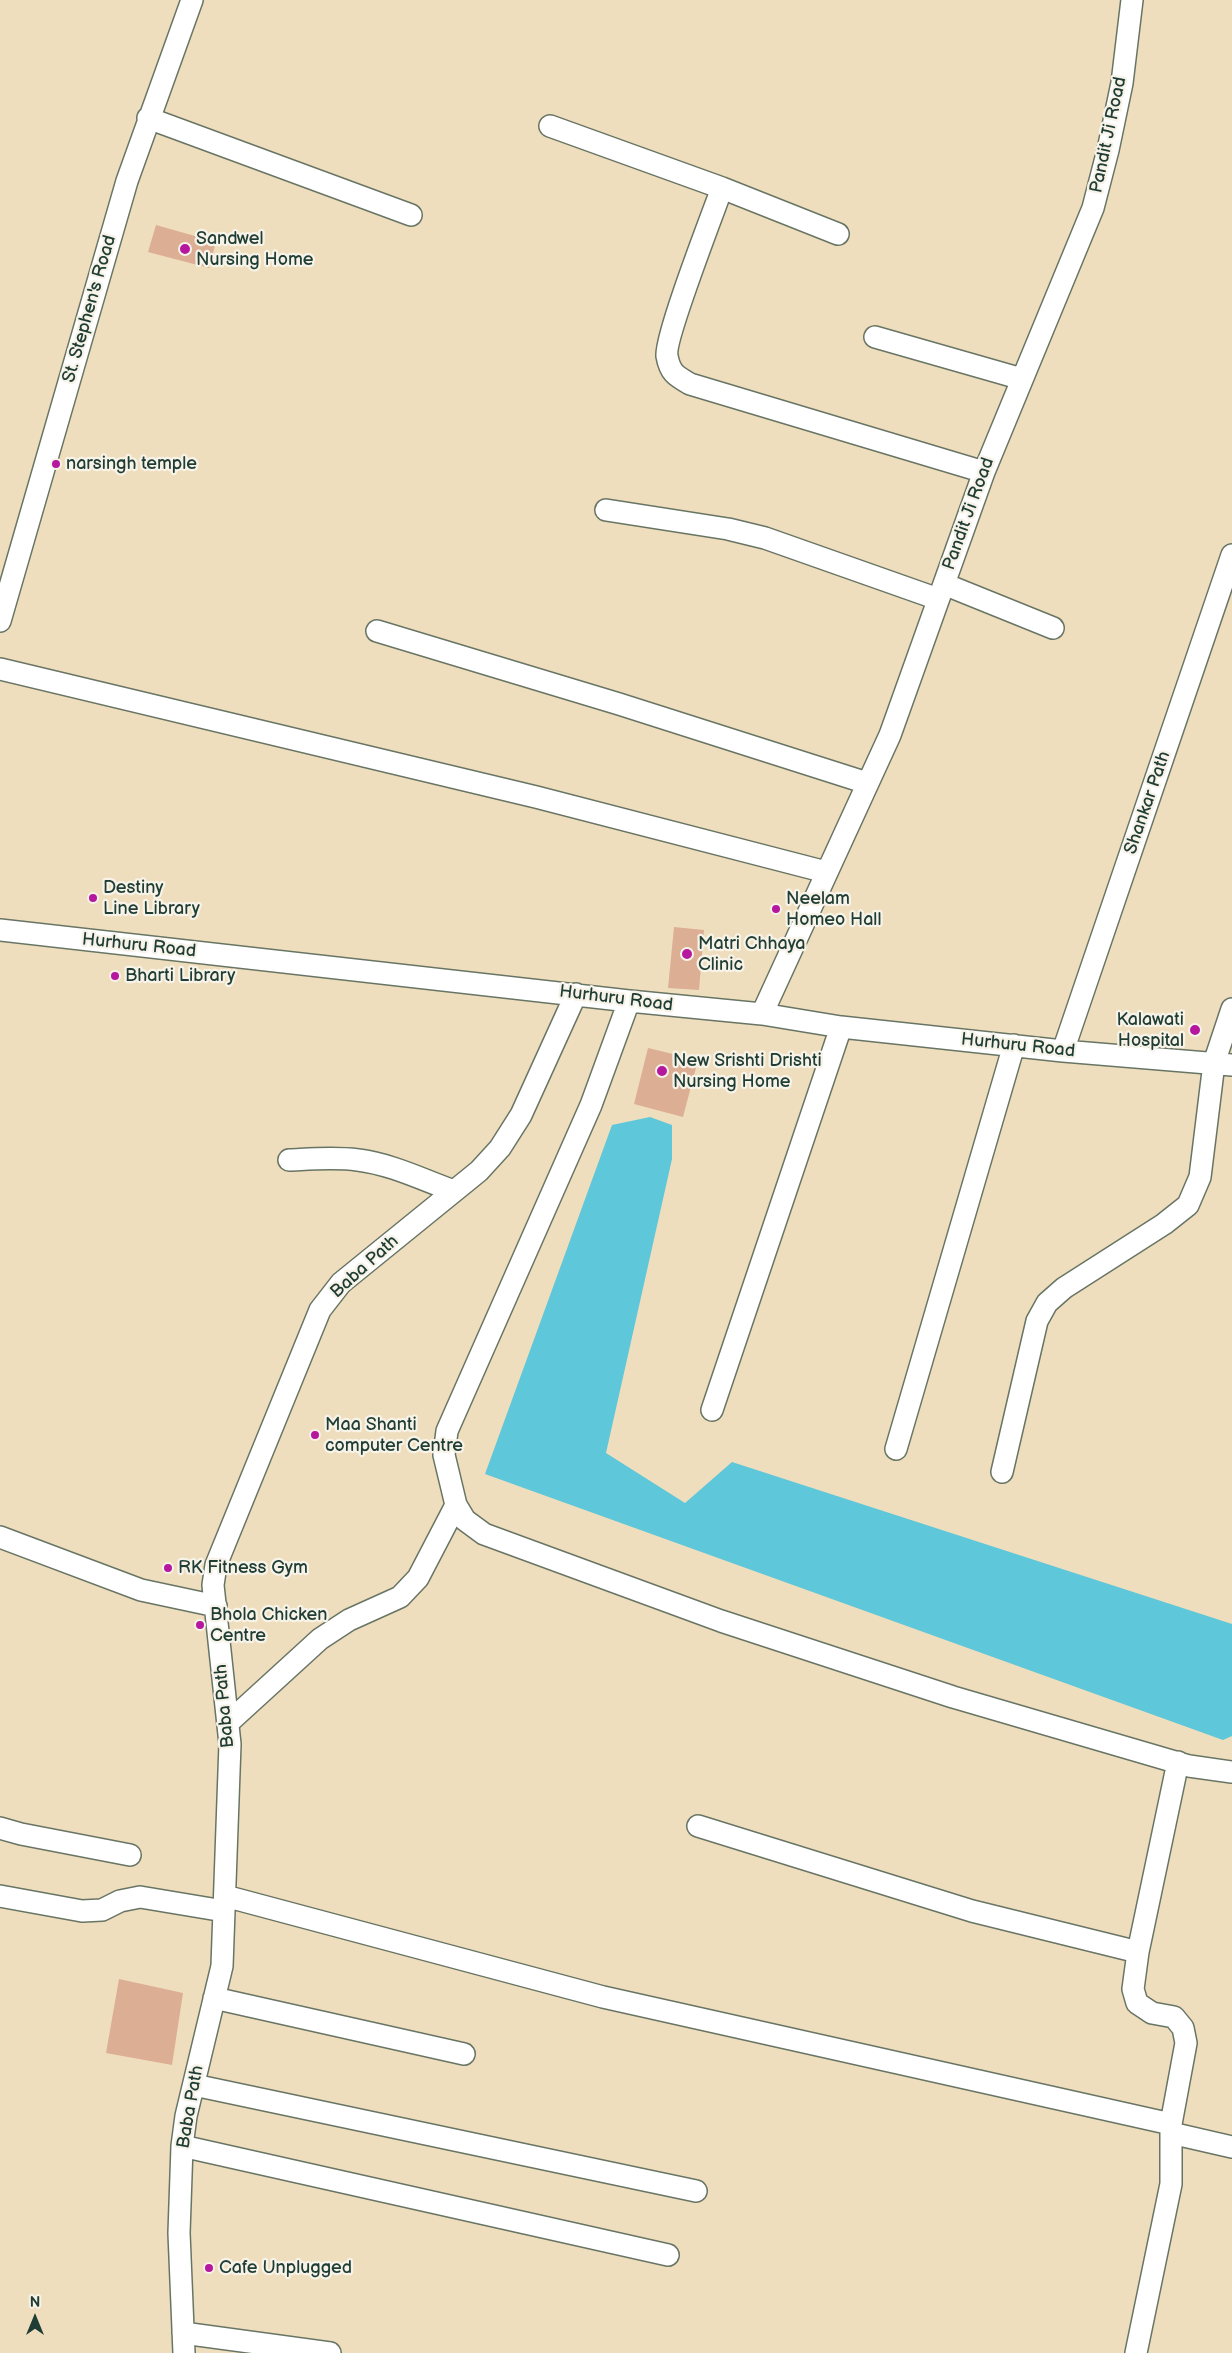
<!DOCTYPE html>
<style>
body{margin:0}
#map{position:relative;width:1232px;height:2353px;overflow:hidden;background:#efdebd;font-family:"Balsamiq Sans",sans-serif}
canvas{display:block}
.north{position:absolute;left:10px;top:2293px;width:50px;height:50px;-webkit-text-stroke:4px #f7f3e8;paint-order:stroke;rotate:0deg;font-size:14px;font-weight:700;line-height:20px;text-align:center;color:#1f3d34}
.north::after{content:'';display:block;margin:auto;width:18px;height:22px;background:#1f3d34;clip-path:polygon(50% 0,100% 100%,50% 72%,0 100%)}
</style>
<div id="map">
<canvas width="1232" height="2353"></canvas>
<div class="north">N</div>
</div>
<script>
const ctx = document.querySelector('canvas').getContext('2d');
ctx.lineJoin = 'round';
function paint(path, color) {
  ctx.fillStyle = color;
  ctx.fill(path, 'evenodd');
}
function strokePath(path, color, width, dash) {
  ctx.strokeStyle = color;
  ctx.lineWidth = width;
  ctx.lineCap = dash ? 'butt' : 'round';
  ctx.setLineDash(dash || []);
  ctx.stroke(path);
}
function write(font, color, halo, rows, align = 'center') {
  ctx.font = font + ' "Balsamiq Sans",sans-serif';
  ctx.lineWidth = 4.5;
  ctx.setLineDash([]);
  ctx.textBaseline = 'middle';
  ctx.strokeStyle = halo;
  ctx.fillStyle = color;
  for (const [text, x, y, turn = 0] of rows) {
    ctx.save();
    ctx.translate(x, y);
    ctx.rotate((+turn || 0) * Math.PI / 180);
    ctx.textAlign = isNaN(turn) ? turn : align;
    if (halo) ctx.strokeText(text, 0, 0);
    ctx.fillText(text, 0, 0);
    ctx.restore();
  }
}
const water = new Path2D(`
 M650,1117l22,8v34l-66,294 79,50 47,-41 500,162v112l-9,4 -738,-266 127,-349z`);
const building = new Path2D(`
 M156,225l60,17 -7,26 -61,-16z
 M674,927l30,3 -5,60 -31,-2z
 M648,1048l50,12 -15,57 -49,-13z
 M119,1979l64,14 -11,72 -66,-12z`);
const minor = new Path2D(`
 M148,118l263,97
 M550,126l172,62 116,46
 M722,188c-9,25 -58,151 -55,168 3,17 9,20 23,28l294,88
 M875,337l147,42
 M606,510l122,19 37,9 173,61
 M944,584l109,44
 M0,621l127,-440 65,-181
 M377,631l242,73 248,79
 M0,669l536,128 290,75
 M0,930l629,71 133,13 79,13 222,24 169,14
 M629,1001l-38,104 -144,326 -3,24 12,50 9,15 19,14 237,87 232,76 236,69 43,6
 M762,1014l128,-279 94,-263 109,-264 15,-58 14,-67 10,-83
 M1063,1051l169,-496
 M289,1160c23,-1 46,-3 69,0 33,4 65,20 96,31
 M712,1410l129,-383
 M896,1449l118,-404
 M1002,1472l35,-151 10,-18 17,-15 100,-64 24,-19 12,-28 14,-114 18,-54
 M0,1537l141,53 75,16
 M228,1723l92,-84 29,-19 51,-23 18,-19 38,-73
 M698,1826l274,85 166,41
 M0,1828l21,6 109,21
 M0,1896l82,15 20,-1 18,-9 20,-4 84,14
 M225,1896l378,101 568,127
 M214,1998l250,56
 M194,2085l502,106
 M1171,2133l61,14
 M182,2146l486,109
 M183,2333l147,20
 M184,2353l-5,-120 3,-87 4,-30 36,-150 8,-222 -17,-159 3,-20 104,-255 21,-27 138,-112 21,-23 21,-33 55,-121
 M1136,2353l35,-169v-60l15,-81 -3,-15 -9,-11 -22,-4 -15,-10 -4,-14 5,-37 40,-190`);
const markers = [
 [185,249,6,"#b5179e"],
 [56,464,5,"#b5179e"],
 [93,898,5,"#b5179e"],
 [776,909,5,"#b5179e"],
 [687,954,6,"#b5179e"],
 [115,976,5,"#b5179e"],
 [1195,1030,6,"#b5179e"],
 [662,1071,6,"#b5179e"],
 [315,1435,5,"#b5179e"],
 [168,1568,5,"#b5179e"],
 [200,1625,5,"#b5179e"],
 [209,2268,5,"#b5179e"]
];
const streetNames = [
 ["Pandit Ji Road",1109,135,-78],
 ["St. Stephen's Road",90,309,-74],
 ["Pandit Ji Road",969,514,-70],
 ["Shankar Path",1148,803,-71],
 ["Hurhuru Road",139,946,6],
 ["Hurhuru Road",616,999,7],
 ["Hurhuru Road",1018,1046,6],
 ["Baba Path",365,1267,-42],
 ["Baba Path",225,1706,-95],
 ["Baba Path",191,2107,-80]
];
const poiNames = [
 ["Sandwel",196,239],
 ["Nursing Home",196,260],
 ["narsingh temple",66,464],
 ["Destiny",103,888],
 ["Line Library",103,909],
 ["Neelam",786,899],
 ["Homeo Hall",786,920],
 ["Matri Chhaya",698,944],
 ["Clinic",698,965],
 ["Bharti Library",125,976],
 ["Kalawati",1184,1020,"right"],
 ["Hospital",1184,1041,"right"],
 ["New Srishti Drishti",673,1061],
 ["Nursing Home",673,1082],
 ["Maa Shanti",325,1425],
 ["computer Centre",325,1446],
 ["RK Fitness Gym",178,1568],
 ["Bhola Chicken",210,1615],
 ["Centre",210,1636],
 ["Cafe Unplugged",219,2268]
];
paint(water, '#5ec7d9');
paint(building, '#dcae94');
strokePath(minor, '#687564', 24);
strokePath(minor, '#fff', 21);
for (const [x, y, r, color] of markers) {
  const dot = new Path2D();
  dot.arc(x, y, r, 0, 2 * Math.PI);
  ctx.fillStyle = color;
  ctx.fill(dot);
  strokePath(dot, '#f7f3e8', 2);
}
write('18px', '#1f3d34', '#f7f3e8', streetNames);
write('18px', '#1f3d34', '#f7f3e8', poiNames, 'left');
</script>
